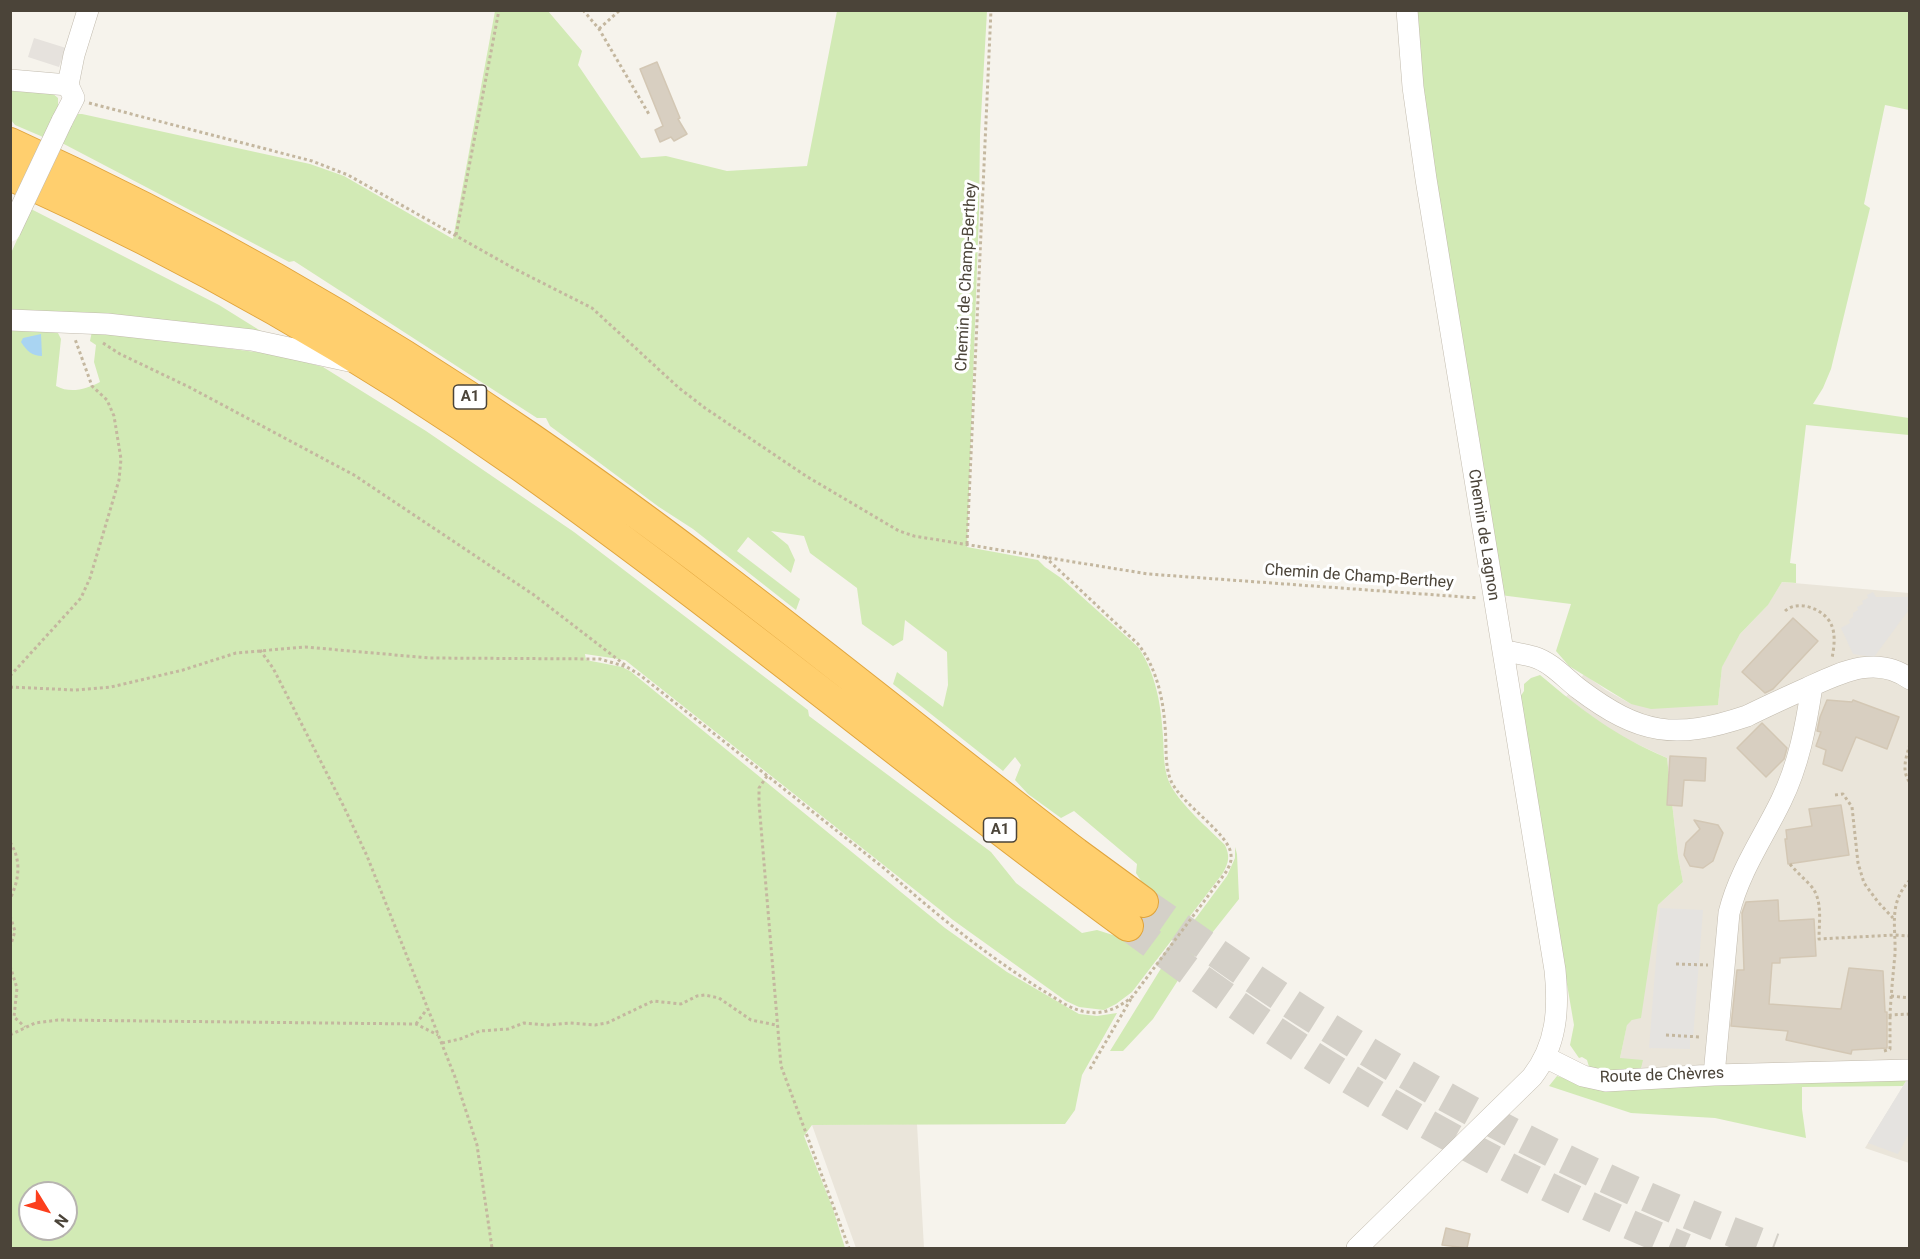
<!DOCTYPE html>
<meta charset="utf-8">
<style>
body{margin:0}
#map{position:relative;width:1920px;height:1259px;overflow:hidden;background:#f6f3ec;font-family:Roboto,sans-serif}
canvas{display:block}
.frame{position:absolute;inset:0;border:12px solid #4b4439;pointer-events:none}
.north{position:absolute;left:18px;top:1181px;width:60px;height:60px;box-sizing:border-box;background:#fff;border:2px solid #b7b4b0;border-radius:50%;rotate:127deg;font-size:16px;font-weight:700;line-height:24px;text-align:center;color:#4b4439}
.north::after{content:'';display:block;margin:auto;width:21px;height:27px;background:#fc3f1d;clip-path:polygon(50% 0,100% 100%,50% 72%,0 100%)}
</style>
<div id="map">
<canvas width="1920" height="1259"></canvas>
<div class="frame"></div>
<div class="north">N</div>
</div>
<script>
const ctx = document.querySelector('canvas').getContext('2d');
ctx.lineJoin = 'round';
function paint(path, color) {
  ctx.fillStyle = color;
  ctx.fill(path, 'evenodd');
}
function strokePath(path, color, width, dash) {
  ctx.strokeStyle = color;
  ctx.lineWidth = width;
  ctx.lineCap = dash ? 'butt' : 'round';
  ctx.setLineDash(dash || []);
  ctx.stroke(path);
}
function write(font, color, halo, rows, align = 'center') {
  ctx.font = font + ' Roboto,sans-serif';
  ctx.lineWidth = 6;
  ctx.setLineDash([]);
  ctx.textBaseline = 'middle';
  ctx.strokeStyle = halo;
  ctx.fillStyle = color;
  for (const [text, x, y, turn = 0] of rows) {
    ctx.save();
    ctx.translate(x, y);
    ctx.rotate((+turn || 0) * Math.PI / 180);
    ctx.textAlign = isNaN(turn) ? turn : align;
    if (halo) ctx.strokeText(text, 0, 0);
    ctx.fillText(text, 0, 0);
    ctx.restore();
  }
}
const residential = new Path2D(`
 M1782,582l127,11v570l-44,-15 43,-70h-264l-24,-20 7,-34 5,-4 26,-115 25,-23 -5,-26 -11,-98 -45,-21 -23,-15 -33,-25 18,-23 22,16 25,14 87,1 4,-39 18,-32 27,-28z
 M917,1124l7,124h-68l-44,-123z`);
const industrial = new Path2D(`
 M34,38l32,10 -7,19 -31,-10z`);
const green = new Path2D(`
 M495,11h53l34,40 -4,14 63,93 25,-2 61,15 80,-5 30,-155h150l-7,123 -1,78 -12,335 71,13 7,7 16,11 77,69c18,26 23,58 25,89 1,17 0,35 8,50 11,20 37,42 54,59 5,11 4,17 -2,28l-91,119 -16,12 -12,6 -25,-3 -13,-6 -113,-81 -328,-260 -40,-6 1,6 36,7 8,4 315,257 62,44 72,42 18,2 20,-3 -35,62 -7,35 -10,14 -253,1 -8,11 29,73 12,39h-834l-1,-919 47,2 4,8 -5,47c15,8 30,3 44,-4l-6,-20 2,-17 -6,-4 2,-10 187,24 44,12 103,64 148,101 234,178 1,6 182,136 25,31 66,50 15,-3 19,6 29,-40 -2,-12 -7,-11 1,-9 -63,-53 -13,7 -33,-24 -13,-14 6,-15 -6,-8 -12,14 -110,-87 4,-12 46,35 5,-22 -1,-33 -42,-32 -2,20 -10,6 -31,-22 -5,-36 -47,-35 -6,-17 -33,-5 17,14 7,15 -4,13 -43,-36 -11,14 63,48 -4,11 -103,-81 -34,-22 -109,-81 -4,-8h-9l-243,-157 -5,1 -227,-119 16,-29h4l228,50 34,12 109,63zM30,1193h36v36h-36z
 M1416,11h493v99l-24,-5 -21,99 6,4 -39,161 -8,19 -10,16 96,14v17l-103,-10 -16,138 6,1v19l-14,-1 -14,23 -28,29 -18,33 -4,38 -67,4 -20,-5 -62,-38 -13,-15 15,-47 -71,-9 -79,-507z
 M11,88l40,4 7,6v10l-15,29 -28,-12 -4,-5z
 M31,209l188,96 53,33 -261,-28v-57z
 M1540,675c43,36 75,61 127,83l11,98 5,26 -25,23 -17,113 -9,2 -5,5 -7,33 23,2 -3,12 -50,-2 -3,-10 -5,-3 -3,1 -9,-13 4,-20 -56,-325 6,-9v-7l7,-6z
 M1235,847l2,7 2,45 -46,58 -40,62 -30,32h-13l63,-102 54,-73 8,-18z
 M1557,1076l33,10 318,-8 -5,8 -101,1v22l4,29 -91,-20 -84,-5 -82,-27z`);
const parking = new Path2D(`
 M1873,592l3,5h33v9l-2,1 1,4 -34,46 -21,-3 -12,-26 9,-5 -1,-3 4,-3v-4l5,-3 -1,-3 6,-3 -1,-3 6,-3 -1,-3z
 M1660,908l43,2 -10,128h-3v11l-41,-1z
 M1908,1078h1v55l-11,21 -30,-11z`);
const water = new Path2D(`
 M41,334l1,22c-10,0 -15,-5 -21,-14l2,-4z`);
const building = new Path2D(`
 M657,62l23,56 -2,1 9,15 -13,7 -3,-4 -11,5 -5,-12 8,-4 -23,-57z
 M1793,618l25,23 -45,48 -8,4 -23,-21z
 M1827,700l25,2 1,-2 46,17 -12,32 -31,-12 -14,34 -19,-7 3,-14 -10,-4 5,-14 -4,-1 3,-14z
 M1762,723l25,25 -3,11 -18,18 -29,-29z
 M1670,756l36,2 -1,23 -21,-1 -2,26 -15,-1z
 M1841,805l8,50 -61,9 -3,-25h2l-1,-9 26,-4 -3,-17z
 M1694,820l24,5 5,8 -10,28 -10,7 -13,-2 -6,-11 2,-12 14,-14z
 M1778,900l1,21 35,-2 2,37 -36,2v5h-8l-3,41 72,5 8,-41 34,3 2,41h2v36l-35,2 -1,4 -65,-14 2,-9 -57,-5 6,-56h7l-2,-57 4,-11z
 M1446,1228l24,6 -3,14 -25,-3z`);
const highwayTunnel = new Path2D(`
 M1143,902c60,41 119,84 180,122 142,90 294,166 451,224
 M1128,926c72,53 144,106 220,152 108,66 220,122 337,170`);
const path = new Path2D(`
 M583,10l16,19 51,87
 M599,29l21,-19
 M89,103l223,58 36,14 167,94 77,39 87,80 26,20 101,68 93,55 15,5 234,38 330,24
 M456,235l43,-225
 M103,343l17,11 69,33 165,88 180,120 91,70
 M967,544l24,-534
 M1785,611c13,-12 39,-2 46,13 5,10 3,24 1,34
 M260,650l13,18 71,139 23,49 88,221 22,68 15,103
 M10,676l71,-78 9,-20 29,-98 2,-21 -7,-43 -7,-16 -15,-14 -17,-47
 M10,687l65,3 36,-3 72,-17 53,-17 69,-6 125,11 170,1 27,8 13,8 245,194c49,44 101,86 157,121 14,8 28,20 45,22 18,3 33,-5 46,-16l93,-124c3,-5 6,-11 5,-17 -1,-21 -49,-50 -60,-74 -7,-17 -4,-37 -6,-55 -2,-29 -9,-59 -27,-82l-94,-88
 M1910,744c-4,14 -9,26 0,39
 M767,776l-8,12v15l22,263 68,182
 M1835,795l8,-1 9,13 6,56 6,20 14,19 15,16
 M10,842c12,19 9,38 0,57
 M1790,864c6,8 14,14 21,22 12,14 8,35 8,53l76,-4 15,1
 M1910,880c-22,23 -14,46 -15,74 -2,21 -4,41 -5,61l20,-1
 M10,916l5,15 -5,16
 M1676,964l32,1
 M10,966l7,22 -3,29 11,10
 M1891,996l19,2
 M416,1024l11,-15
 M10,1035l25,-12 23,-3 358,4 22,11
 M1666,1035l34,2
 M442,1043l18,-4 20,-8 28,-2 16,-6 24,2 22,-2 25,2 12,-2 46,-22 28,3 16,-8 8,-1 14,3 32,22 25,5
 M1884,1051l6,-2v-34
 M1090,1069l42,-72`);
const minor = new Path2D(`
 M10,80l58,5
 M62,121l12,-23 -6,-13 6,-30 14,-45
 M10,320l97,4 145,16 97,21
 M1503,650c10,3 21,4 31,7 17,5 32,22 45,32 61,46 96,51 168,27 20,-10 40,-19 60,-28 33,-15 69,-34 103,-9
 M1545,1057l38,19 23,5 108,-6 196,-5
 M1714,1075l15,-162c10,-41 34,-75 52,-112 18,-37 25,-75 31,-115
 M1357,1248l175,-171c25,-32 27,-68 23,-107l-129,-791 -13,-92 -6,-77`);
const highway = new Path2D(`
 M10,143c183,83 356,182 522,296 188,129 363,275 544,414l67,49
 M10,175c179,81 352,179 512,292 207,147 401,309 606,459`);
const minorBridge = new Path2D(`
 M10,231l52,-110`);
const shields = [
 [470,397,33],
 [1000,830,33]
];
const shieldNames = [
 ["A1",470,397],
 ["A1",1000,830]
];
const streetNames = [
 ["Chemin de Champ-Berthey",967,277,-87],
 ["Chemin de Lagnon",1483,535,81],
 ["Chemin de Champ-Berthey",1359,577,4],
 ["Route de Chèvres",1662,1076,-2]
];
paint(residential, '#eae5da');
paint(industrial, '#e6e2dd');
paint(green, '#d2eab5');
paint(parking, '#e5e3e0');
paint(water, '#a9d4f2');
paint(building, '#d8cfc1');
strokePath(building, '#d3c7b4', 1.5);
strokePath(highwayTunnel, '#d4d0c8', 30, [30, 15]);
strokePath(minor, '#c2bbae', 22);
strokePath(highway, '#e0a43c', 32);
strokePath(path, '#c4b79f', 3, [3, 3]);
strokePath(minor, '#fff', 21);
strokePath(highway, '#ffcf6e', 30);
strokePath(minorBridge, '#c2bbae', 22, []);
strokePath(minorBridge, '#fff', 21);
for (const [x, y, w] of shields) {
  const box = new Path2D();
  box.roundRect(x - w / 2, y - 12, w, 24, 4.5);
  ctx.fillStyle = '#fff';
  ctx.fill(box);
  strokePath(box, '#4b4439', 1.5);
}
write('bold 15px', '#4b4439', null, shieldNames);
write('16px', '#4b4439', '#fff', streetNames);
</script>
